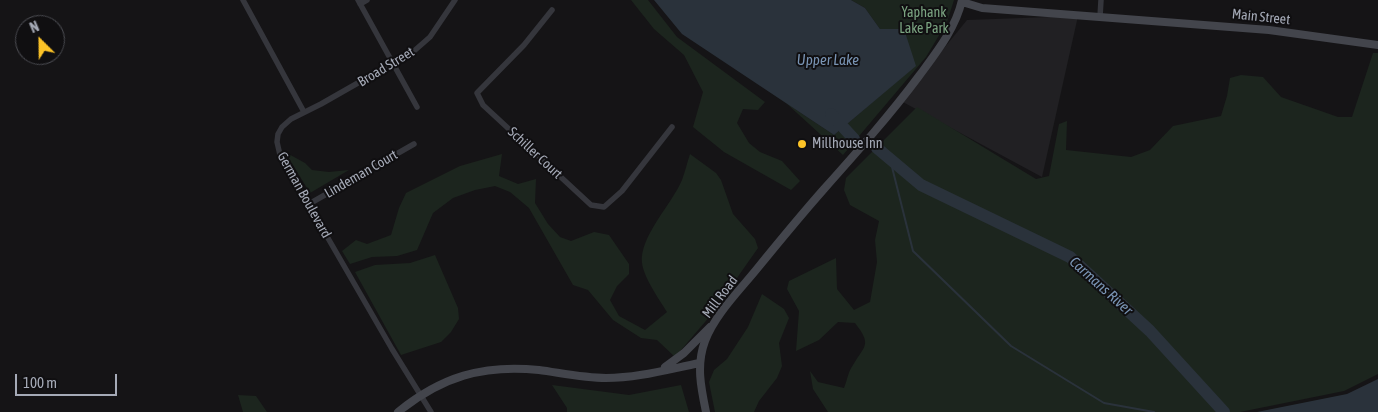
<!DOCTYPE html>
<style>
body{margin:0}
#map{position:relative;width:1378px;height:412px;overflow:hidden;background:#151416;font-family:"Asap Condensed",sans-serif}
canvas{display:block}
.north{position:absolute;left:15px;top:15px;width:50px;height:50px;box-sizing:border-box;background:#100f11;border:1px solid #4c4d53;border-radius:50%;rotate:337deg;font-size:14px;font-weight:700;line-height:20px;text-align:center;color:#a5aab7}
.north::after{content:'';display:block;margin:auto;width:18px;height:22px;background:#fcc327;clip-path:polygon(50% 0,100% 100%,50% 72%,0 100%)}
.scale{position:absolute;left:15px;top:374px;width:102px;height:22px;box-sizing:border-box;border:2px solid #a5aab7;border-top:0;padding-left:6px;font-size:15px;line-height:18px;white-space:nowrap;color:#a5aab7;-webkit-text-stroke:4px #100f11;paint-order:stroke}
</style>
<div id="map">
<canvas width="1378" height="412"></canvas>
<div class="north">N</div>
<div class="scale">100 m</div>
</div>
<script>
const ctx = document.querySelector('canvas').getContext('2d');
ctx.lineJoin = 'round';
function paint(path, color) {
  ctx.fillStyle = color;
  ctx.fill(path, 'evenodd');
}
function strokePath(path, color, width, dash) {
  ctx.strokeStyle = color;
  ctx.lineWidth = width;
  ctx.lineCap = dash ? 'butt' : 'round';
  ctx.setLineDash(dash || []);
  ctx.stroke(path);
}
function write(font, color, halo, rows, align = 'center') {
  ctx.font = font + ' "Asap Condensed",sans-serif';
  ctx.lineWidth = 4;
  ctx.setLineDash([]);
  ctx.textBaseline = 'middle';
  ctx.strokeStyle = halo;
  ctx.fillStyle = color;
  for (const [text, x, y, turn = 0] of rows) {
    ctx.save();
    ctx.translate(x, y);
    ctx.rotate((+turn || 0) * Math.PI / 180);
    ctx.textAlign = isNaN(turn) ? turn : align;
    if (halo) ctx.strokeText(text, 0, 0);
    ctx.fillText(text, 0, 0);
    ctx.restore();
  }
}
const built = new Path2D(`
 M1078,16l-36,161 -141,-76 66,-81z`);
const green = new Path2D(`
 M631,0h17l29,37 88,65 -7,8 -15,-1 -6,14 12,20 11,9 22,9 18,20 -9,9 -67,-38 -31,-25 10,-35 -19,-37 -30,-26z
 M851,0h103l-7,22 -21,35 -83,98 -57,-52 48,32 81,-69 -35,-37 -15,-21z
 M1373,53h5v321l-34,17 -104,21h-412l-15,-23 -3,-18 8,11 26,6c3,-7 4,-16 9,-23 12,-20 19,-20 2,-42l-17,-1 -19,18 -23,11 3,-40 -12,-22 2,-8 47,-23 1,31 17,21 16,-8 7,-40 -2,-22 4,-19 -29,-16 -6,-15 2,-12 71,-71 119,72 13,-3 10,-52 8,-3 -1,29 65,7 19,-7 23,-24 48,-10 6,-20 3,-18 11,-3 22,2 18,20 57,20h14z
 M285,152l20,11 7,7 17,2 20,-2 -39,23z
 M502,154l-3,22 19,8 18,-5 -1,24 13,21 12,13 11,4 23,-9 15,3 20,29v10l-12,12 -7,14 9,16 26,14 22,-18c-8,-13 -23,-34 -25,-49 -3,-26 30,-59 40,-83 3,-8 5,-17 8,-26l26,19 5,7 12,34 22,25 3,9 -47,67 -36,42 -18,-17 -16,-2 -28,-18 -25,-30 -15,-5 -44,-77 -19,-16 -15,-6 -20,4 -22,8 -20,15 -16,37 -20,6 -25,1 -22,7 -8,-13 14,-11 11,4 24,-9 8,-27 7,-15 54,-27z
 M435,255l23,53 1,11 -8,13 -10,10 -40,13 -46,-83 20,-7 35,-2z
 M762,294l22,15 5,9 -10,25 3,23 -5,12 -18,23 -5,11h-39l-6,-30 5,-12 13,-11 21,-32z
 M552,385l77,10 52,-10 8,27h-122v-4z
 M238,395l18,1 11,16h-24z`);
const water = new Path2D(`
 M654,0h197l14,8 15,21h24l12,37 -82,69 -152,-101z
 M1378,379v33h-121l90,-18z`);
const stream = new Path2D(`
 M890,159l23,92 98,95 93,57 50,9`);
const river = new Path2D(`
 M831,114l23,25
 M877,148l44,37 149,72 80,74 74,81`);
const minor = new Path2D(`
 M243,0l61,112
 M358,0l59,107
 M360,4l7,-4
 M552,10l-28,35 -47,48 6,12 108,100 13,2 18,-16 50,-64
 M1100,17l1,-17
 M309,204l105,-60
 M431,412l-39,-63 -112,-194 -3,-13 1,-8 4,-7 9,-8 30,-15 93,-53 16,-14 25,-37`);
const secondary = new Path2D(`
 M962,2l20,6 287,22 109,15
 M665,367l19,-14 26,-26
 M398,412c43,-35 85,-48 141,-42 22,3 45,8 67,8 32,0 63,-9 94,-15
 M706,412c-5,-24 -10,-47 -1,-71 10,-26 33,-49 51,-71 22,-27 45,-55 68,-81 33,-37 66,-74 95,-113 17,-23 37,-48 43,-76`);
const markers = [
 [802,144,5,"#fcc327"]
];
const parkNames = [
 ["Yaphank",924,13],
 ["Lake Park",924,29]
];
const streetNames = [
 ["Main Street",1261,17,6],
 ["Broad Street",386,67,-31],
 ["Schiller Court",535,153,43],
 ["Lindeman Court",361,174,-30],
 ["German Boulevard",304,195,61],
 ["Mill Road",720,297,-53]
];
const poiNames = [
 ["Millhouse Inn",812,144]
];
const waterNames = [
 ["Upper Lake",828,60],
 ["Carmans River",1101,286,42]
];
paint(built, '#212023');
paint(green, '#1c251e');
paint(water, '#2a323b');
strokePath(stream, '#2a323b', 2);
strokePath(river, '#2a323b', 12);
strokePath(minor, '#35363c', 5.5);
strokePath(secondary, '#43454c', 8);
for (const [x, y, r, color] of markers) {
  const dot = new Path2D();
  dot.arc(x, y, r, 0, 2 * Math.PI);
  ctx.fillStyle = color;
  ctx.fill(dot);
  strokePath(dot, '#100f11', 2);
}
write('14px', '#7ba481', '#100f11', parkNames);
write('14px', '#a5aab7', '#100f11', streetNames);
write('14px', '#a5aab7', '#100f11', poiNames, 'left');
write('italic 15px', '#7a95b5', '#100f11', waterNames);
</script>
